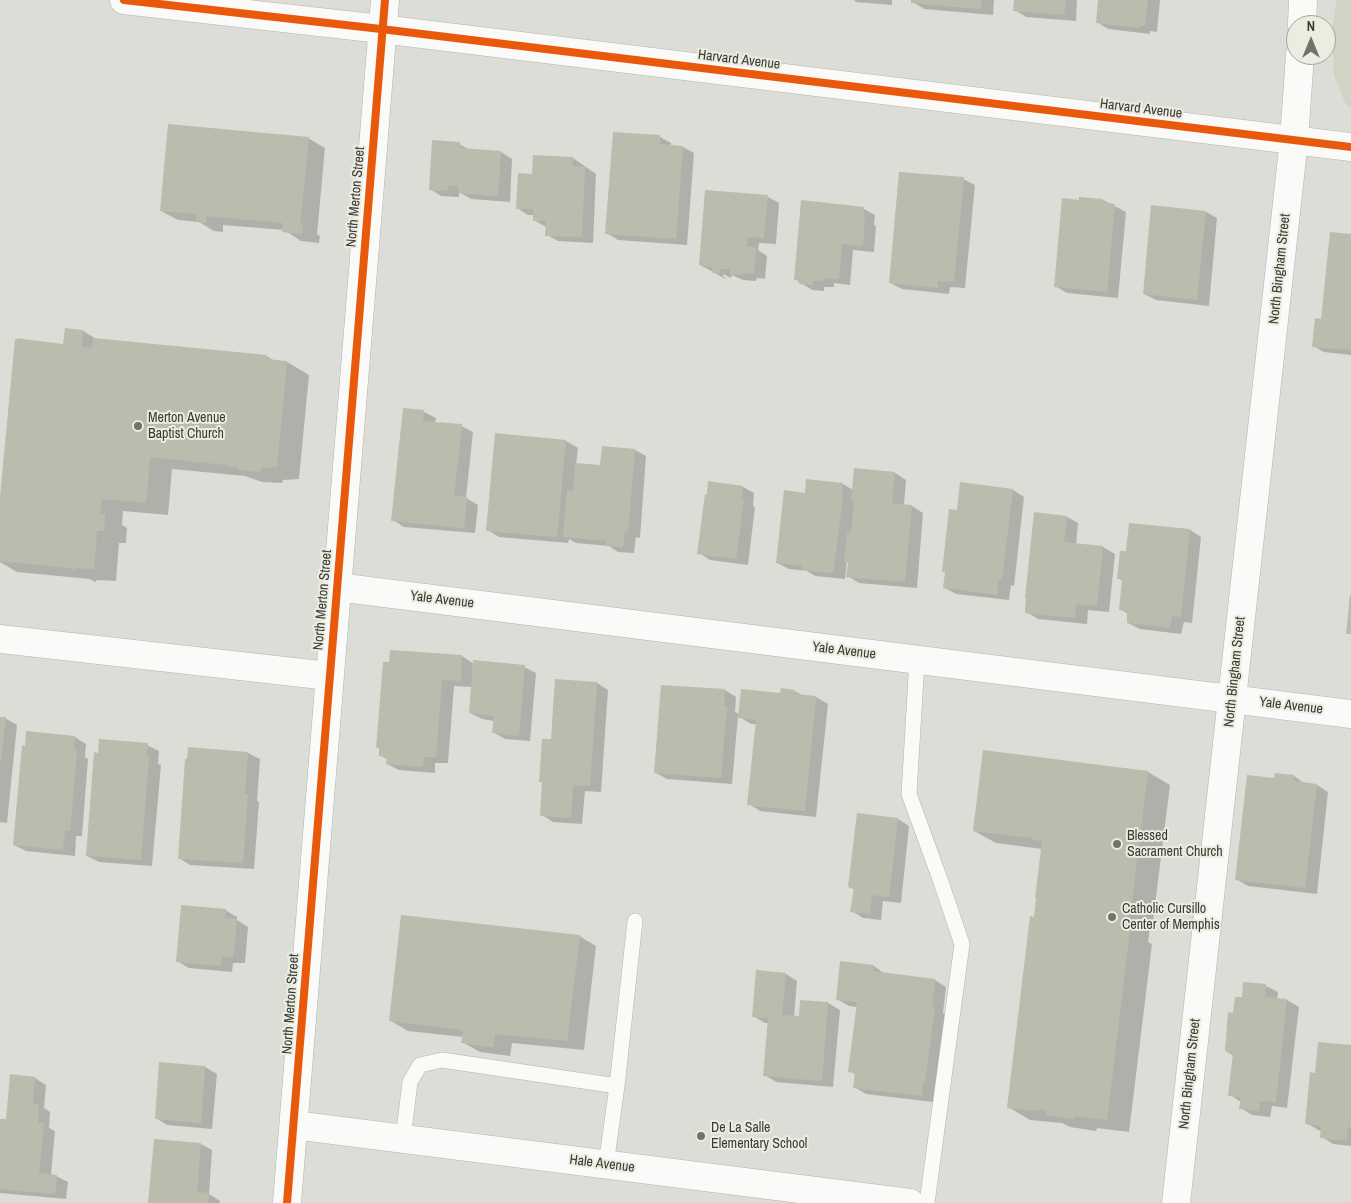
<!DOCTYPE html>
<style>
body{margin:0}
#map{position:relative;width:1351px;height:1203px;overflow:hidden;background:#dcddd6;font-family:"Archivo Narrow",sans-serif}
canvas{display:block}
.north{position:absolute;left:1286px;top:15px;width:50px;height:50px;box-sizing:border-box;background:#ecede0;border:1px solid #a5a59c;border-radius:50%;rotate:0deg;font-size:14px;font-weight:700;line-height:20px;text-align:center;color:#3a3a36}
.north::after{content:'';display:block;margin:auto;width:18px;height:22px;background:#73736e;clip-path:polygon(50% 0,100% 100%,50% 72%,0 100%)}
</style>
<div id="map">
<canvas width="1351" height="1203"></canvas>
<div class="north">N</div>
</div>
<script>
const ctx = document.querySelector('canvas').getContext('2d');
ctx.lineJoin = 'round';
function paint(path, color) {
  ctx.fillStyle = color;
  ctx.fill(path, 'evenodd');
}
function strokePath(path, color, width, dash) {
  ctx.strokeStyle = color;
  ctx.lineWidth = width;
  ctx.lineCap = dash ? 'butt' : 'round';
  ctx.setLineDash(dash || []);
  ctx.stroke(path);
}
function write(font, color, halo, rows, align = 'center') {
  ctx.font = font + ' "Archivo Narrow",sans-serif';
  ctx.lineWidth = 4;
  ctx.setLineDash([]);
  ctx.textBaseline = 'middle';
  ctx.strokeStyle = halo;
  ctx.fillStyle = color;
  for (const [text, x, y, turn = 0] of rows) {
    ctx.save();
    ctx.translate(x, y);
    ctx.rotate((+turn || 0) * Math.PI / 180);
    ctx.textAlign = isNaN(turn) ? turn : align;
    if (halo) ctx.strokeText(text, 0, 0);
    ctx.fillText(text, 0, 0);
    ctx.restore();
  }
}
const built = new Path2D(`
 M1337,0h14v107l-5,-2 -12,-30 -2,-47z`);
const shadow = new Path2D(`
 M854,0h38v5l-36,-3z
 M913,0h81l-1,15 -69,-6 -11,-7z
 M1016,0h61l-1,21 -50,-4 -11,-7z
 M1100,0h60l-3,32 -7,-1v3l-42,-5 -11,-7z
 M660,137l11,6v3l12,1 11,6 -7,92 -69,-5 -11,-7z
 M308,138l17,10 -8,86 3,2 -1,7 -18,-2 -17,-11 -61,-5v7l-9,-1 -15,-9 -21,-2 -17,-9z
 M459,144l11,6 31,2 11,7 -2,43 -39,-3 -12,-7v5l-18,-1 -11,-7z
 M573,158l23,16 -3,69 -35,-2 -11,-6 -1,-8 -12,-7v-5h-6l-11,-7 16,-33z
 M963,179l12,6 -10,103 -15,-1 -1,7 -47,-5 -12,-6z
 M768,197l11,6 -3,41 -17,-1 -1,7 9,6 -2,23 -8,-1 -1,3 -13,-1 -11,-5 -1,3 -8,-4v2l4,3 -3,-1 -24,-13z
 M1080,199l23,1 23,12 -8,86 -51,-5 -12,-7z
 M864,209l11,6 -1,10 2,1 -2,26 -21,-2 -3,35 -16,-2v4h-10v4l-12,-1 -17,-11z
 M1206,212l11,6 -8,88 -53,-6 -12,-6z
 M1351,236v119l-27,-3 -11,-6z
 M66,329l17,2 15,9 168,16 9,5 12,1 22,13 -10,104 -16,1 -1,3 -20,-1 -17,-6 -73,-7 -4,46 -45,-4 -1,14 5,3 -1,15h-7l-3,38 -19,-1 -2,2 -5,-3 -73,-7 -17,-10v-53l20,-170 6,2 39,4z
 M404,410l20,2 12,6 -1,5 26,3 12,6 -7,66 12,7 -3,28 -71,-6 -11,-7z
 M496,435l70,6 12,7 -2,17 26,1 33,-16 11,6 -6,82 -4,-1 -2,16 -16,-1 -9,-6 -33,-3 -7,-4 -1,4 -69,-6 -11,-7z
 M895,473l11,7 -2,25 8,1 11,7 -6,75 -58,-5 -11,-7 1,-15 -2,-1 -2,19 -30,-3 -8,-5 -18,-2 -12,-6 29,-69 37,-10 10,6z
 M962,484l51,6 11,7 -10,89 -3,-1 -2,15 -53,-6 -11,-6 1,-15 -3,-2 15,-60z
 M743,487l11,6 -1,13 2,1 -7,58 -38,-5 -11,-7z
 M1035,513l32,4 11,6 -2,22 27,2 12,7 -6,58 -21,-2 -1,14 -49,-5 -11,-7z
 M1190,530l11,7 -9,86 -8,-1 -3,12 -41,-5 -12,-6v-9l-8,-5 3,-28 -5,-3 9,-25z
 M462,656l12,8 50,3 12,6 -6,68 -25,-2 -12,-7 1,-11 -12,-2 -12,-6 2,-26 -18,-1 -6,77h-13v10l-36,-3 -12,-6 1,-4 -8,-5 1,-6z
 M557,680l40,3 11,7 -7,102 -16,-1 -3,33 -29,-2 -11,-7 2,-32 -4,-1 12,-41z
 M725,690l11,7 -1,15 4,2 55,-23 10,5 12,1 12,7 -12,113 -56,-6 -11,-7 7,-80h-5l-13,-8 -6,68 -65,-5 -11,-6z
 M0,718h5l12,7 -10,98 -7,-1z
 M75,737l11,7 -1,13 3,2 -6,77h-6l-1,20 -49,-5 -12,-6 12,-98z
 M147,745l12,6 -1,13 3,1 -9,101 -53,-4 -12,-6z
 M189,748l59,5 12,6 -3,42 2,1 -5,67 -64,-4 -11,-7z
 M1148,772l22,13 -17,136h-2l-3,21 4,2 -23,188 -32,-4 -1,3 -26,-4 -8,-4 -32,-3 -22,-13 27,-189 7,-69 -46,-6 -22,-12z
 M1294,776l11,8 12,1 11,7 -11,102 -69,-8 -12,-7 39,-99z
 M898,819l11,7 -8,77 -18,-2 -2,19 -18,-2 -11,-7 3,-21 -6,-3z
 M225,910l12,7v3l11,7 -3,36h-12l-1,9 -43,-4 -12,-7z
 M579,936l17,10 -12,104 -72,-7 -2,13 -30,-4 -18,-10 1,-5 -55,-6 -17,-10z
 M874,966l11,8 50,6 11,7 -3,26 3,2 -9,73 -2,-1 -2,15 -67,-8 -12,-7 2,-12 -6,-4 7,-64 -8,-1 -12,-7z
 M786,974l11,7 -3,36 6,1 1,-16 27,1 12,7 -7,77 -57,-5 -11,-7 4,-52h-4l-12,-7z
 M1245,983l21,3 12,6 -1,7 10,1 12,7 -12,101 -15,-2 -2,11 -18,-2 -11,-7v-6l-11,-7 4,-39 -8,-5 9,-36 8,-16z
 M1351,1046v100l-18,-2 -11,-7v-6l-4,-1 -11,-7 9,-49z
 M160,1064l45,3 12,7 -5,55 -45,-4 -11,-7z
 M35,1078l11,7 -2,23 6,4 -1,16 6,3 -4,44 5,1 12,6 -2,17 -66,-6v-73h7z
 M201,1144l11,6 -3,44 11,7v2h-71z`);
const building = new Path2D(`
 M911,0h71l-1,9 -70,-6z
 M1014,0h52l-2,15 -51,-4z
 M1098,0h50l-3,26h-6v2l-43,-5z
 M168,124l141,13 -9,88h3l-1,9 -20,-2 1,-9 -77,-7v7l-10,-1 1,-8 -37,-3z
 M613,132l47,3v9l23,2 -7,93 -71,-5z
 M432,140l28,2v6l41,3 -3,45 -40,-3v-7l-10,-1 -1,6 -18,-1z
 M533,155l40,2v9l12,1 -3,70 -37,-1 1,-15h-13v-12h-17l2,-36 14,1z
 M899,172l65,5 -10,105 -16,-1v7l-49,-5z
 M705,190l63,5 -4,43 -16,-1 -1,9 9,2 -2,25h-9v2l-15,-1v-5h-10v4h-8v-6l-13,-2z
 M1079,197l24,2v3l12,2 -8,88 -53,-5 8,-89 17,2z
 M801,200l63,7 -1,11h2l-2,28 -21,-2 -3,35 -16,-1 -1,3h-9v4l-14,-1v-4h-5z
 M1151,205l55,6 -9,89 -54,-6z
 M1330,232l21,2v116l-39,-3 3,-29 6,1z
 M65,328l18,2 -1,17 10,1 1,-10 174,17 -1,4 21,2 -10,106 -16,1 -1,4 -22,-2v-4l-2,2 -10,-2v-1l-76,-8 -4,46 -44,-4 -2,15h5l-1,17h-7l-3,38 -19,-1 -1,2h-3l1,-2 -72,-7v-65l15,-157 8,-1 -1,1 41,5z
 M403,408l21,2 -1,11 39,3 -8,72 13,1 -3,31 -73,-7z
 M495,433l71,7 -9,97 -71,-6z
 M602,446l33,3 -7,83 -3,-1 -2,16 -18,-1 1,-5 -43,-4 4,-46h6l2,-28 25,2z
 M854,468l41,4 -3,31 20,2 -7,77 -59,-5 2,-14 -4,-1 3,-29h4l3,-33h-3z
 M806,479l37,4 -1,22 -9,68 -31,-3v-4l-26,-3 8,-73 21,3z
 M708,481l35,5 -2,13h3l-8,60 -39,-5 8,-60h2z
 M960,482l53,7 -11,91 -3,-1 -2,16 -54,-7 2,-16h-3l7,-63 8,1z
 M1034,512l33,4 -3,26 39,4 -6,60 -21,-2 -1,14 -50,-5 1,-15h-1z
 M1129,523l61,6 -9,88 -9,-1 -2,12 -43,-5v-12l-8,-1 3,-31h-5l3,-28h6z
 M1350,595h1v39h-5z
 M390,650l72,5 -1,26 -19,-1 -6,77h-12l-1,10 -37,-3 1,-7 -8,-1v-8h-3l7,-86h6z
 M473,660l52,5 -6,71 -27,-3 2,-17 -25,-3z
 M555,679l42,3 -7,104 -17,-1 -2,33 -31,-2 2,-34h-3l3,-43h9z
 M661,685l64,4 -1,17h3l-6,72 -67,-5z
 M781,688l14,2v4l21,2 -11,115 -58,-6 9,-85 -18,-2 3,-29 39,4z
 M0,717h6l-5,43h-1z
 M26,731l49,5 -1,14 3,1 -7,80 -5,-1 -2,20 -50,-5 9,-100 3,1z
 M99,739l49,4 -1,14h2l-8,103 -55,-4 8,-104 4,1z
 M188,747l60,5 -3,42h3l-5,69 -65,-4 7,-100h2z
 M983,750l165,21 -17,139 -2,-1 -2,21h3l-23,190 -32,-4 -1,3 -28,-4 1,-5 -7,-1v2l-33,-3 23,-192 4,1 2,-18 -1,-1 7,-57 -10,-1 1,-2 -60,-7z
 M1275,773l19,2v6l23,3 -12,104 -70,-8 12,-105 27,3z
 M857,813l41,5 -9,79 -17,-2 -2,19 -20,-2 4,-24 -6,-1z
 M181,905l45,4 -1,9 12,1 -4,39 -11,-1 -1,9 -45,-4z
 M401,915l179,20 -13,106 -72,-7 -2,13 -32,-4 2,-13 -74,-9z
 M840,961l34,4 -1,6 62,8 -3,27 3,1 -10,75 -2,-1 -1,15 -69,-8 2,-15 -7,-1 9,-70 -21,-2z
 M756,970l30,3 -4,42 17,1 1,-16 28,2 -6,79 -59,-5 5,-58 -16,-1z
 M1243,982l23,2 -1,13 22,2 -11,103 -16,-1 -1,10 -20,-2 2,-12 -13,-1 5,-43 -8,-2 3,-39 5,1 2,-16h7z
 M1318,1042l33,3v83l-3,-1 -1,14 -27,-3 1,-12 -16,-2 5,-52 5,1z
 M159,1062l46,4 -4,57 -46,-4z
 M10,1074l25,3 -2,27h6l-1,19h6l-5,50 18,2 -2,19 -55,-5v-70h6z
 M154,1139l47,4 -4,49 12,1 -1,10h-60z`);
const lane = new Path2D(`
 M917,660l-8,134 32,88 21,62 -35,259
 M617,1086l18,-165
 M403,1139l7,-57 10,-17 22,-5 175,26 -11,79`);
const street = new Path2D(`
 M124,0l257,29 970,118
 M1302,25l1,-25
 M337,587l1014,127
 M0,639l329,37
 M294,1125l616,78
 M287,1203l98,-1203
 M1176,1203l118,-1063 6,-85`);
const cycleway = new Path2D(`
 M124,0l257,29 970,118
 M287,1203l98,-1203`);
const markers = [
 [138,426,5,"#73736e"],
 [1117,844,5,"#73736e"],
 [1112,917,5,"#73736e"],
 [701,1136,5,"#73736e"]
];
const streetNames = [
 ["Harvard Avenue",739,60,7],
 ["Harvard Avenue",1141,109,7],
 ["North Merton Street",356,197,-85],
 ["North Bingham Street",1280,269,-84],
 ["North Merton Street",323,600,-85],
 ["Yale Avenue",442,600,7],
 ["Yale Avenue",844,651,7],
 ["North Bingham Street",1235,672,-84],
 ["Yale Avenue",1291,706,7],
 ["North Merton Street",291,1004,-86],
 ["North Bingham Street",1190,1074,-84],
 ["Hale Avenue",602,1164,7]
];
const poiNames = [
 ["Merton Avenue",148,418],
 ["Baptist Church",148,434],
 ["Blessed",1127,836],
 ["Sacrament Church",1127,852],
 ["Catholic Cursillo",1122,909],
 ["Center of Memphis",1122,925],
 ["De La Salle",711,1128],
 ["Elementary School",711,1144]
];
paint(built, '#d2d3c5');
paint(shadow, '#0003');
paint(building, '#bbbcae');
strokePath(lane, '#b3b3ae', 16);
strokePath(street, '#b3b3ae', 29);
strokePath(lane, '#fafaf9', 15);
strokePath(street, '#fafaf9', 28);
strokePath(cycleway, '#e8590c', 8);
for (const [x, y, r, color] of markers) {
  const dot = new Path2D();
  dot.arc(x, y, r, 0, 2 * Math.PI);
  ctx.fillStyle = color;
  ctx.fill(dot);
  strokePath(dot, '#ecede0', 2);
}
write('14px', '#3a3a36', '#ecede0', streetNames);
write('14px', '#3a3a36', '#ecede0', poiNames, 'left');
</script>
